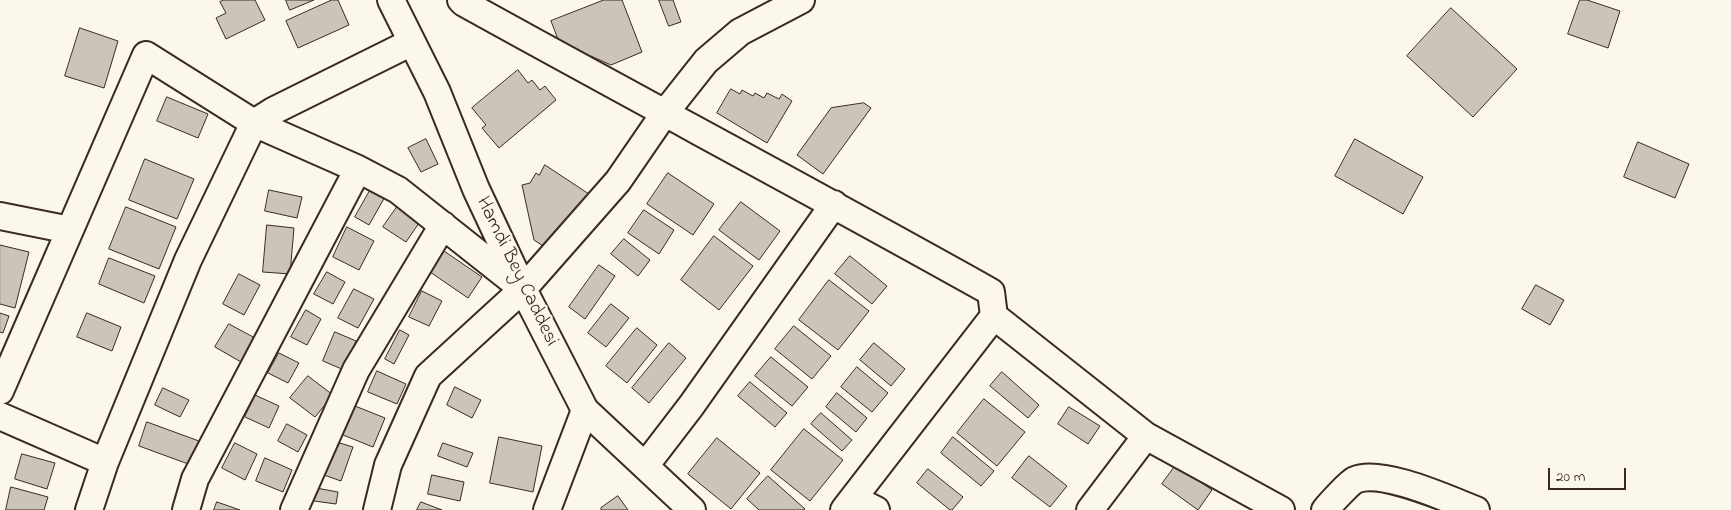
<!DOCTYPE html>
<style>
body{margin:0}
#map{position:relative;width:1731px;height:510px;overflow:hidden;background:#fbf7ec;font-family:"Indie Flower",sans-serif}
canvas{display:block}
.scale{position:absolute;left:1548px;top:468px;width:78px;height:22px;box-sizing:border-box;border:2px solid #3b2a1e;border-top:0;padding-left:6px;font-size:15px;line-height:18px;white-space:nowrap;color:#3b2a1e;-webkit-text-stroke:4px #fbf7ec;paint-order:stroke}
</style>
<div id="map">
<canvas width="1731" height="510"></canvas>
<div class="scale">20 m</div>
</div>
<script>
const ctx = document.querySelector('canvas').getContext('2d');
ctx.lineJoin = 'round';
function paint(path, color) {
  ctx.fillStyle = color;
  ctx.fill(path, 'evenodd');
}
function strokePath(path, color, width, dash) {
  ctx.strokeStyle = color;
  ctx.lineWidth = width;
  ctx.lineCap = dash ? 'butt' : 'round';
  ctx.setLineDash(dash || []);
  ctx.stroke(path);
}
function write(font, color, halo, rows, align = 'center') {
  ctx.font = font + ' "Indie Flower",sans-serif';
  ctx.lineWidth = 4;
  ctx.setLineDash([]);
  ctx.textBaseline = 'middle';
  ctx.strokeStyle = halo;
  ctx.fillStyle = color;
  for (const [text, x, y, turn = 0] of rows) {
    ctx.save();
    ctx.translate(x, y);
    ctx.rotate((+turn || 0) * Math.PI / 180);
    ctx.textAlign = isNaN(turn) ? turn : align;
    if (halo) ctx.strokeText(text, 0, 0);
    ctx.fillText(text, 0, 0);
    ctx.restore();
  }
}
const building = new Path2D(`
 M224,0h31l10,20 -39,19 -10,-21 10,-5 -6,-11z
 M286,0h28l-24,10z
 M332,0h6l11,25 -51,23 -12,-27z
 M604,0h18l20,52 -31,13 -52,-23 -8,-21z
 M659,0h14l8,22 -12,4z
 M1580,0h7l33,11 -12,37 -40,-14z
 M1451,8l66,61 -44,48 -66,-61z
 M80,28l38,13 -14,47 -39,-12z
 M518,70l10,13 4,-3 8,10 5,-4 11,14 -57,48 -17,-20 4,-3 -14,-17z
 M731,89l9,5 2,-4 11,6 2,-3 9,5 3,-5 12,6 3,-5 10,7 -25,42 -50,-30z
 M167,97l41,17 -10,24 -41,-17z
 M864,103l7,5 -48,66 -26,-19 34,-47z
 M426,139l12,25 -17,8 -13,-24z
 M1355,139l68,38 -20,37 -68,-38z
 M1638,142l51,22 -14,34 -51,-21z
 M145,159l49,20 -17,40 -48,-19z
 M545,165l44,29 -37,58 -18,-12 -12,-55 8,-2 6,-10 3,2z
 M668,173l46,31 -21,31 -46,-31z
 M372,187l14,8 -17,30 -14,-8z
 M269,190l33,7 -5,21 -32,-7z
 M741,202l39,29 -21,29 -40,-30z
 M126,207l50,20 -17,42 -50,-20z
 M397,207l22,16 -13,19 -23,-15z
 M644,210l30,20 -15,24 -31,-21z
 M267,225l27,3 -4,46 -27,-2z
 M347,227l27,14 -15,29 -26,-13z
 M714,236l39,30 -34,44 -38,-30z
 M624,239l26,21 -12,16 -27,-22z
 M0,245l29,7 -14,56 -15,-4z
 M444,251l38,26 -14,21 -38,-26z
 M850,256l37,30 -15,18 -37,-30z
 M109,258l46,18 -11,27 -45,-19z
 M599,265l16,11 -30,43 -16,-12z
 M327,272l18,10 -12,22 -19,-10z
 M239,274l21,11 -16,30 -21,-11z
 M829,280l40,31 -31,39 -39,-30z
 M1536,285l28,15 -14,25 -28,-16z
 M354,289l20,10 -16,29 -20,-10z
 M422,291l20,10 -13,25 -20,-9z
 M611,304l18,14 -23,29 -18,-14z
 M306,310l15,9 -14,26 -16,-8z
 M0,313l9,3 -6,17 -3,-1z
 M87,313l34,14 -9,24 -35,-14z
 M229,324l26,14 -14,24 -26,-15z
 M794,326l37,30 -19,23 -37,-30z
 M637,328l20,17 -30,38 -21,-17z
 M400,330l9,5 -15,29 -9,-5z
 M335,332l21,9 -12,29 -21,-9z
 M669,343l17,15 -37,45 -17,-15z
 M874,343l31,26 -14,17 -31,-26z
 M279,353l20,10 -11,20 -20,-10z
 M771,357l37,30 -16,19 -37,-30z
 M857,367l31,26 -16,19 -31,-25z
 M377,371l29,13 -9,20 -29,-12z
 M1002,372l37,33 -11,13 -38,-32z
 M308,376l25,19 -18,22 -25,-19z
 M750,382l37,31 -12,14 -37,-31z
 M455,387l26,13 -9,18 -25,-13z
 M163,388l26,12 -9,17 -25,-12z
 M837,393l30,25 -11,14 -30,-25z
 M255,395l24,11 -10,22 -24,-11z
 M984,399l41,33 -28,34 -40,-33z
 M350,404l35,14 -12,29 -35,-14z
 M1069,407l31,19 -12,18 -30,-20z
 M821,413l31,27 -10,11 -31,-27z
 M147,422l52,19 -8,24 -52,-19z
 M287,424l20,11 -9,17 -20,-11z
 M804,429l39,31 -33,41 -39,-31z
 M499,437l43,9 -9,46 -43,-9z
 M953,437l41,34 -13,15 -40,-33z
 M717,438l43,35 -29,36 -43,-35z
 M333,441l20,6 -12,34 -20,-7z
 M235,443l22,11 -12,26 -23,-12z
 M443,443l30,10 -6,14 -29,-11z
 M22,454l33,9 -8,26 -32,-10z
 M1029,456l38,30 -17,21 -38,-29z
 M265,458l27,12 -9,22 -27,-11z
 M1176,465l36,25 -14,20 -36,-26z
 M928,469l35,28 -11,13h-2l-33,-27z
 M432,475l32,7 -4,19 -32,-7z
 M768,476l37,33 -1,1h-45l-12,-11z
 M11,487l37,10 -4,13h-38z
 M316,488l22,4 -2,12 -22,-3z
 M618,496l10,14h-27v-2z
 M217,502l23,8h-26z
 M421,502l21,8h-25z`);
const street = new Path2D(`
 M391,0l46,92 39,97 47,100 62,121 107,100
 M461,0l3,3c175,97 352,191 527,289l3,24 -150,194
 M0,216l70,14
 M994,316l152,120 135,74
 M0,391l146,-336 108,68 104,46 40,21 125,99
 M0,416l105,46
 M645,466l46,-60 143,-202
 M854,499l22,11
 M89,510l16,-48 83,-202 66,-137 19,-12 139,-69
 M186,510l9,-31 163,-310
 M294,510l62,-140 87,-145
 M377,510l11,-45 40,-89 95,-87 95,-108 46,-67 42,-53 34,-29 61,-32
 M547,510l38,-100
 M1090,510l56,-74
 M1325,510c5,-6 24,-27 30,-30 26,-12 95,20 121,30`);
const streetNames = [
 ["Hamdi Bey Caddesi",516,272,64]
];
paint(building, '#ccc4b9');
strokePath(building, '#3b2a1e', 1);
strokePath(street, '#3b2a1e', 30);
strokePath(street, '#fbf7ec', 26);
write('20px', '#3b2a1e', '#fbf7ec', streetNames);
</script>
